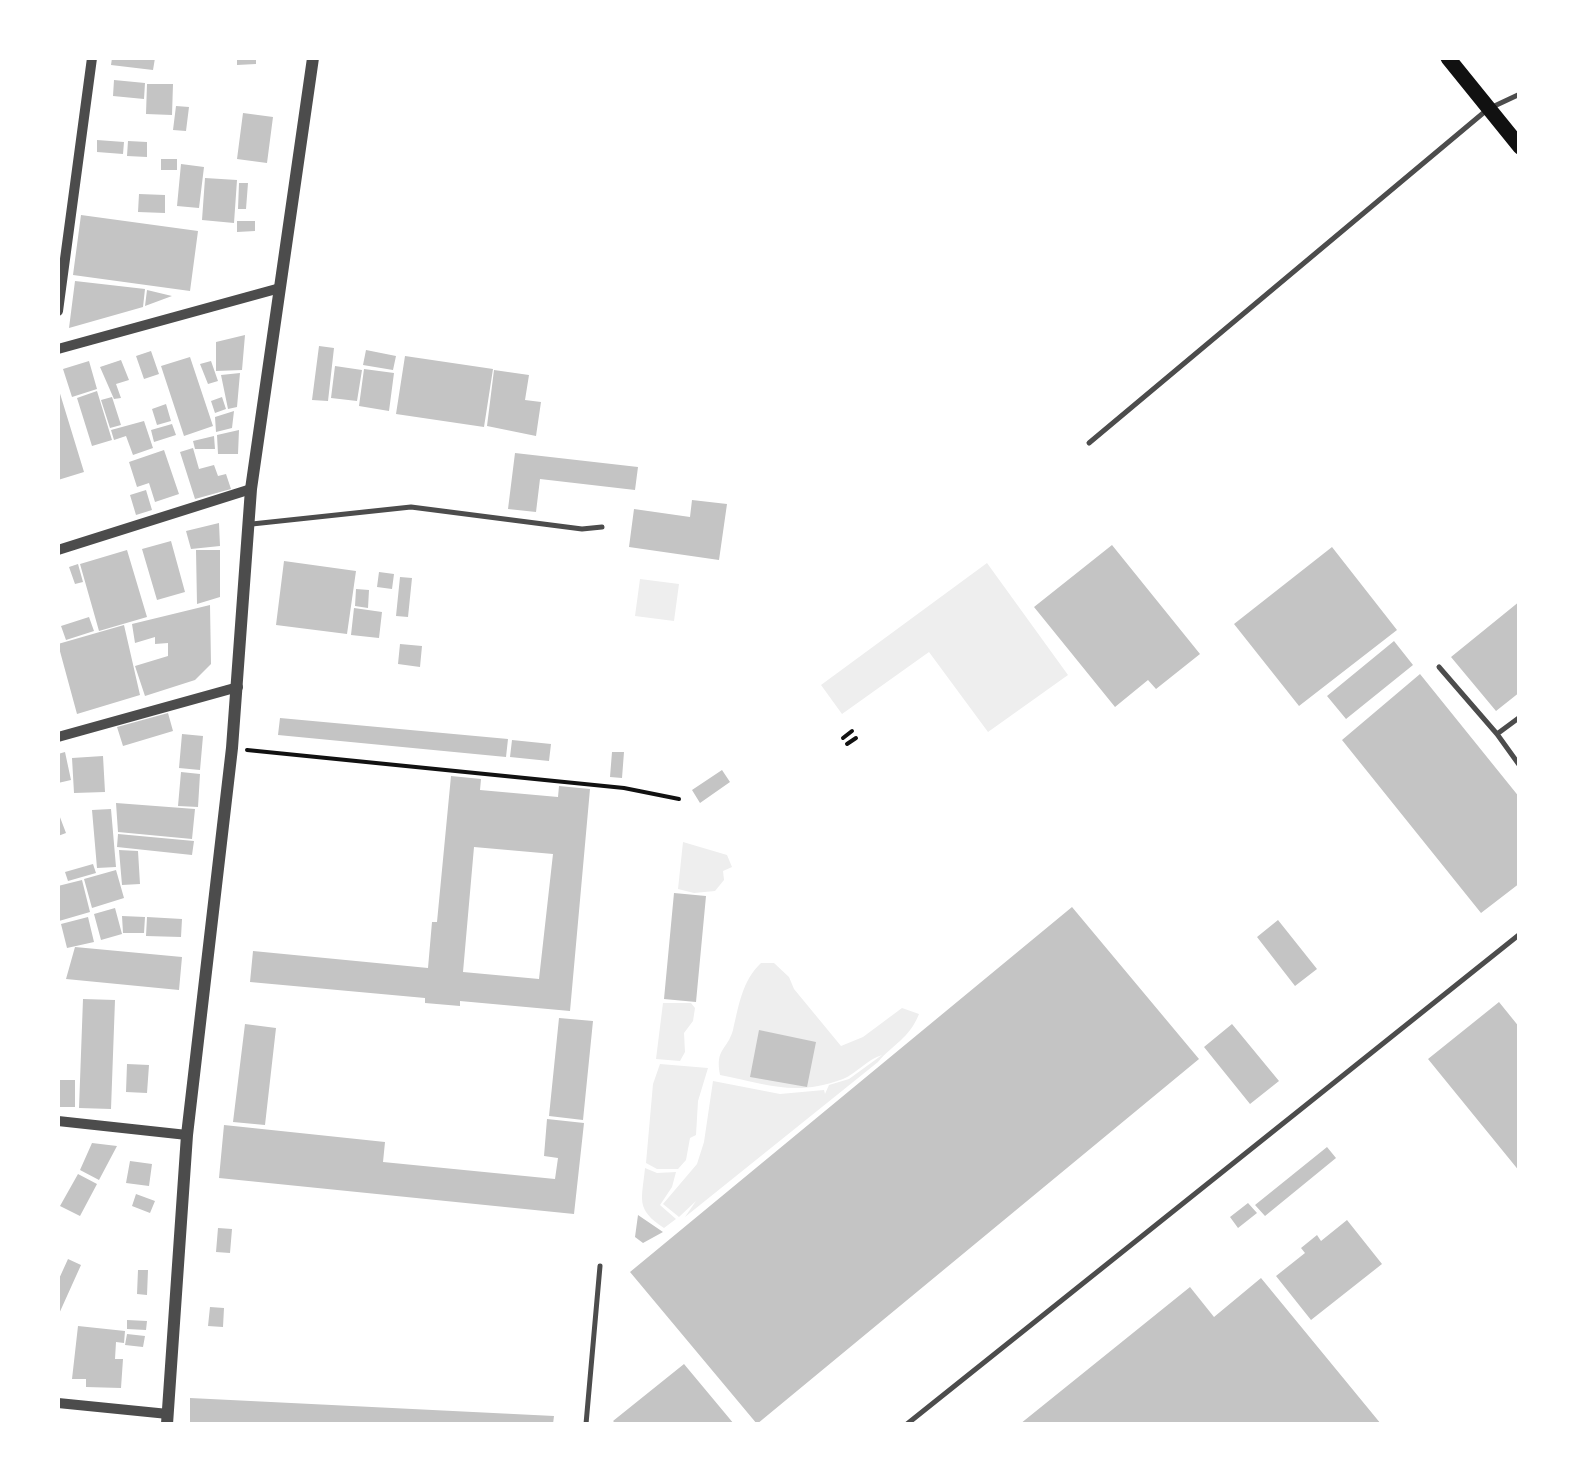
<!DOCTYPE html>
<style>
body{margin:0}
#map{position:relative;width:1577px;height:1482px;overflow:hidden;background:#fff;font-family:"Alegreya Sans",sans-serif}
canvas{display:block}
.frame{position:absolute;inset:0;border:60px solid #fff;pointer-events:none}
</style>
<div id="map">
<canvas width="1577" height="1482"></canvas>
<div class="frame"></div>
</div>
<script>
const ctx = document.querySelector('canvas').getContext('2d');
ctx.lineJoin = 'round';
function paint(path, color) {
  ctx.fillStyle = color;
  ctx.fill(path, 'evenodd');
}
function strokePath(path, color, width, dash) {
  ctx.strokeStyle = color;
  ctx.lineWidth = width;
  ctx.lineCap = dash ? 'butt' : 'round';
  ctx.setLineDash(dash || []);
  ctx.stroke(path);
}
const green = new Path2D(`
 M987,563l81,112 -80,57 -59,-80 -87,62 -21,-29z
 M640,579l39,5 -5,37 -39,-5z
 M683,842l44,13 5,12 -9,4 1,9 -9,11 -21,2 -16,-4z
 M761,963h13l15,14 5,12 47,57 22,-9 39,-29 17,6c-10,25 -26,30 -41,48l-193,155 11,-16 -17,16 -16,-13 34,-40 7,-22 9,-61 67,13 44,-4 1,4 4,-9 20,-6 33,-24c-14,4 -25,18 -39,24 -49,18 -75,5 -123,-4 -5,-27 7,-24 13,-45 6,-25 9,-49 28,-67z
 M663,1003h28l4,5 -2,13 -9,12 1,19 -5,9 -24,-2z
 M660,1064l48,4 -10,33 -2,34 -6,3 -4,22 -8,9h-21l-11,-6 7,-79z
 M645,1168l12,5 19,-1 -4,15 -12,18 16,14 -12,9c-29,-19 -22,-28 -19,-60z`);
const building = new Path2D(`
 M112,58h43l-2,12 -42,-5z
 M237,58h19v6l-19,1z
 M114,80l31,3 -1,16 -31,-3z
 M147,84h26l-1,31 -26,-1z
 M176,106l13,1 -3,24 -13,-1z
 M243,113l30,4 -6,46 -30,-4z
 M97,140l27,2 -1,12 -26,-2z
 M128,141l19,1v15l-20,-1z
 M161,159h16v11h-16z
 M181,164l23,3 -5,41 -22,-2z
 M205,178l32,2 -3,43 -32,-3z
 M239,183h9l-2,26h-8z
 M139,194l26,1v18l-27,-1z
 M81,215l117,16 -8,60 -117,-16z
 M237,221h18v10l-18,1z
 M75,281l70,8 -2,18 -74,21z
 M147,290l25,6 -27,10z
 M245,335l-3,35 -26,1v-29z
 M319,346l15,2 -6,53 -16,-1z
 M366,350l30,6 -3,14 -30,-5z
 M151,351l8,23 -15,5 -8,-23z
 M405,356l88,13 -9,58 -88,-13z
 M190,357l23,69 -29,10 -23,-70z
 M121,360l8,20 -13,4 5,14 -7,1 -14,-32z
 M89,361l8,28 -25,8 -9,-28z
 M211,361l7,20 -10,3 -8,-20z
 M335,366l27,4 -5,31 -26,-3z
 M364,369l30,4 -5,38 -30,-5z
 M494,370l35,5 -4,25 16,2 -5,34 -49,-10z
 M240,373l-3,34 -9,2 -7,-34z
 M58,387l26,85 -26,8z
 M97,391l15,49 -20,6 -15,-48z
 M112,397l9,28 -11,3 -9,-28z
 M222,397l4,12 -11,4 -4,-12z
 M166,404l5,17 -14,4 -5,-16z
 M234,411l-2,17 -16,4 -1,-15z
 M144,421l9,27 -20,7 -7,-19 -12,4 -3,-10z
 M172,424l4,11 -22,7 -3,-12z
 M239,430l-1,24h-20l-1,-19z
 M214,436l1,13h-20l-2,-8z
 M193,448l6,21 15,-4 4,11 8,-2 5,15 -36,10 -15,-47z
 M164,450l15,44 -24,8 -6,-19 -12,4 -8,-25z
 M515,453l123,14 -3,23 -95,-11 -4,33 -28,-3z
 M146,490l6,20 -16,5 -6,-20z
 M692,500l35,4 -8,56 -90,-13 5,-38 56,8z
 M219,523l1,23 -29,3 -5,-18z
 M171,541l14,51 -28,8 -15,-51z
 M1112,545l88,109 -44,35 -8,-9 -33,27 -81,-100z
 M1332,547l65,83 -98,76 -65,-82z
 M127,550l20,67 -48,14 -19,-67z
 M196,550h24v47l-23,7z
 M284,561l72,10 -9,63 -71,-9z
 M78,564l5,18 -8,2 -6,-17z
 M379,572l15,2 -2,15 -15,-2z
 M400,577l12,1 -4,39 -12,-1z
 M356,589l13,1 -1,18 -13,-2z
 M1520,601v91l-24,19 -45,-54z
 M210,605l1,59 -16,16 -50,16 -10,-30 33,-10v-13l-13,1v-7l-20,6 -3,-19z
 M354,608l28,4 -3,26 -28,-3z
 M89,617l5,14 -28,9 -5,-14z
 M124,625l16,70 -63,19 -19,-70z
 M1394,641l19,24 -67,54 -19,-23z
 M400,644l22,2 -2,21 -22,-3z
 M1420,674l100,124v85l-39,30 -139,-173z
 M168,713l5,18 -50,15 -6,-19z
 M280,718l228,21 -2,18 -228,-22z
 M182,734l21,2 -3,34 -21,-2z
 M512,740l39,4 -2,17 -39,-4z
 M65,752l6,28 -13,3v-29z
 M612,752h12l-2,26 -12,-1z
 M103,756l2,36 -31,1 -2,-35z
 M722,770l8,12 -30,21 -8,-13z
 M181,772l19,2 -2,33 -20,-1z
 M451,776l30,3 -1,11 78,7 1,-11 31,3 -20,222 -110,-10v5l-35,-3v-5l-175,-16 3,-31 175,17 4,-46h5zM474,847l79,7 -14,125 -76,-7z
 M116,803l79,6 -3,30 -74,-7z
 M111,809l5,58 -19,1 -5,-58z
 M58,812l8,21 -8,3z
 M118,834l76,7 -2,14 -75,-8z
 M119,850l19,1 2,33 -18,1z
 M93,864l3,9 -28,8 -3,-9z
 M116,870l8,28 -32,10 -8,-29z
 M82,880l8,32 -31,9 -1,-35z
 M674,893l32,3 -10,106 -32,-3z
 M1072,907l127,152 -442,365 -127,-152z
 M115,908l7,26 -21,6 -7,-26z
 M122,916l23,1 -1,16h-21z
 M88,917l6,25 -27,6 -6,-24z
 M147,917l35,2 -1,18 -35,-1z
 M1278,920l39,49 -22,17 -38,-49z
 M75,947l107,10 -3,33 -113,-11z
 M83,999l32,1 -4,109 -32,-1z
 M1499,1002l21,26v144l-92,-113z
 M559,1018l34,3 -10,99 -34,-4z
 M245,1024l31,4 -11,97 -32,-3z
 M1232,1024l47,57 -29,23 -46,-57z
 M759,1030l57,12 -9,45 -57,-10z
 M127,1064l22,1 -2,28 -21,-1z
 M58,1080h17v27h-17z
 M547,1119l37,4 -10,91 -355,-36 5,-53 161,17 -2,20 172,17 3,-21 -14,-2z
 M92,1143l25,3 -18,34 -19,-10z
 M1327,1147l9,11 -71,58 -10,-11z
 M130,1161l22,3 -3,22 -23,-3z
 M78,1174l19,10 -17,32 -20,-10z
 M136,1194l19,7 -5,12 -18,-7z
 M1248,1203l9,10 -19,15 -8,-11z
 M638,1215l25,17 -20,11 -8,-6z
 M1347,1220l35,44 -71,56 -35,-44 29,-23 -4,-5 16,-13 4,6z
 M218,1228l14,1 -2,24 -14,-1z
 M68,1259l13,6 -23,51v-35z
 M138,1270h10l-1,25 -10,-1z
 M1261,1278l120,146h-361l170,-137 24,30z
 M210,1307l14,1 -1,19 -15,-1z
 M127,1320l20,1 -1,9 -19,-1z
 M78,1326l47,5 -1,12 -8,-1 -1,17h8l-2,29 -35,-1v-8h-14z
 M127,1334l18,2 -2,11 -18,-2z
 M684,1364l50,60h-118l-3,-3z
 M190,1398l364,18 -1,8h-363z`);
const path = new Path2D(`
 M843,738l9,-7
 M847,744l9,-6
 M247,750l377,38 55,11`);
const service = new Path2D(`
 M1089,443l399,-334 32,-15
 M252,524l159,-17 171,22 20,-2
 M1439,667l58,67 23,32
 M1497,734l23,-17
 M586,1424l14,-158
 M907,1424l613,-490`);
const minor = new Path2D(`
 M58,311l34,-253
 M58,349l222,-61
 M58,550l193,-61
 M58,737l180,-50
 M58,1121l129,14
 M58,1403l110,11`);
const tertiary = new Path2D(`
 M167,1424l20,-289 45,-387 19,-259 62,-431`);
const secondary = new Path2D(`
 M1448,58l72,89`);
paint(green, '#eee');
paint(building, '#c4c4c4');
strokePath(path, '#111', 4);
strokePath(service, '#4c4c4c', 5);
strokePath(minor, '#4c4c4c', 10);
strokePath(tertiary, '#4c4c4c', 12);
strokePath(secondary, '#111', 15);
</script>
